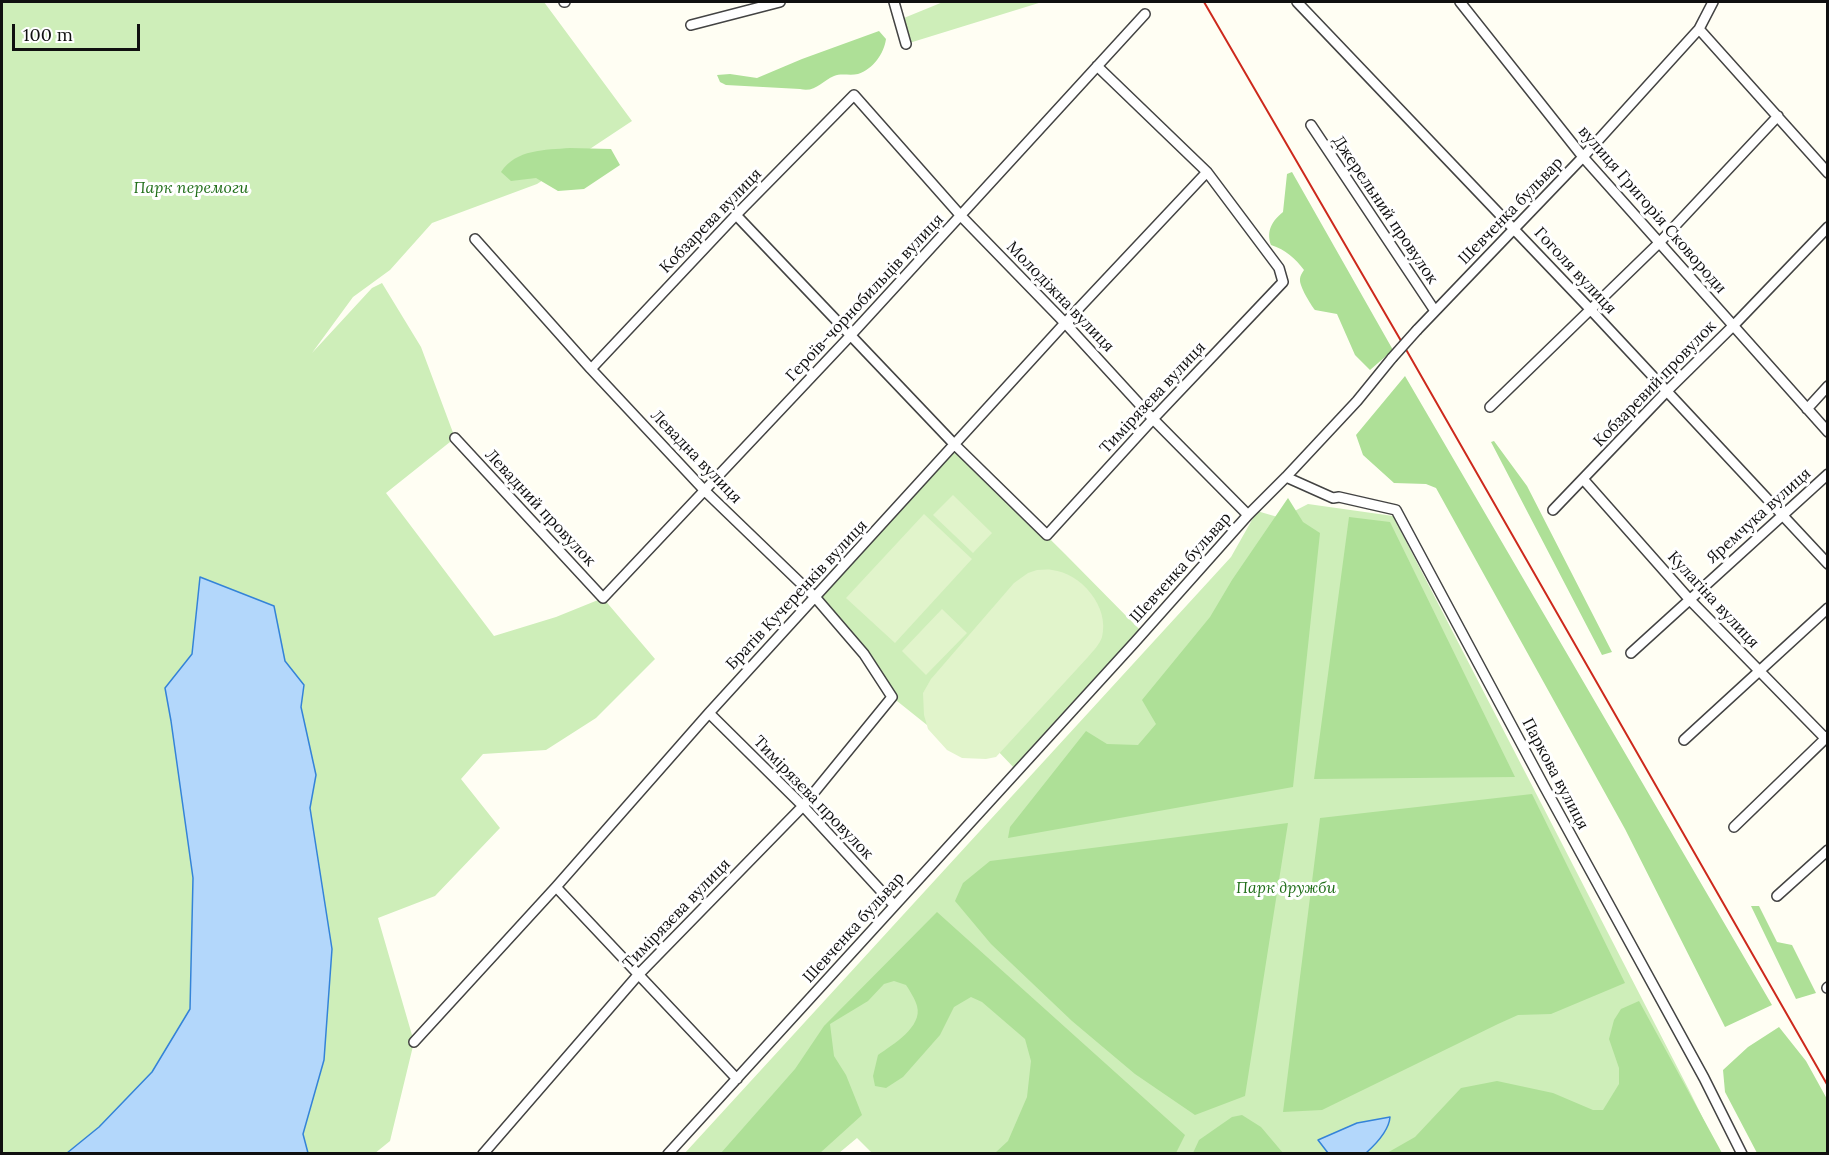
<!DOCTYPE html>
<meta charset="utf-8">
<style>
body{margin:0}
#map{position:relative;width:1829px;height:1155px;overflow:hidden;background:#fffef3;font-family:Lora,serif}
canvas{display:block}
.frame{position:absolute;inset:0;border:3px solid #101010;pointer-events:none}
.scale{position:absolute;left:12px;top:24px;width:128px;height:27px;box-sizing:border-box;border:3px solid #101010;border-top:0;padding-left:8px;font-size:18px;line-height:21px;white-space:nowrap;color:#101010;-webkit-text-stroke:4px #fff;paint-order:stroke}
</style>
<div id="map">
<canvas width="1829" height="1155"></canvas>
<div class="frame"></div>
<div class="scale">100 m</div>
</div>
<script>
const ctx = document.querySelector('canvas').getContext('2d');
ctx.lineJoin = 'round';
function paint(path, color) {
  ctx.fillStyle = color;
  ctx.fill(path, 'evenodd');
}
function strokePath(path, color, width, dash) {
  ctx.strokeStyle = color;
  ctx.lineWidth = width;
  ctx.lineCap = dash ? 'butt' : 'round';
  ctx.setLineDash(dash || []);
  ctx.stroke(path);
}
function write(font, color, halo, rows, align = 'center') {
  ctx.font = font + ' Lora,serif';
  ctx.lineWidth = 6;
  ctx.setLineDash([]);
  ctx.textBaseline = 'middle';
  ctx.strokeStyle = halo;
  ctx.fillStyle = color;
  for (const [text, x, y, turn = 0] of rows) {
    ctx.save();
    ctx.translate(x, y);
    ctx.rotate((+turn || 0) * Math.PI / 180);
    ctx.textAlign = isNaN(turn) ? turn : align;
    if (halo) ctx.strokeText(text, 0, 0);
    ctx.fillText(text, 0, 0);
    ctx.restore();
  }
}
const green = new Path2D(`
 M2,2h542l88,119 -95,63 -105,39 -42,47 -37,27 -41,56 60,-65 10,-5 39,64 34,91 -69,55 108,143 62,-19 47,-19 52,61 -59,59 -50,32 -63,4 -22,25 39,49 -65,68 -57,22 36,124 -24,99 -16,13h-372z
 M943,2h99l-136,42 -7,-24z
 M955,445l110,109 78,79 -126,138 -22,-23 -48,-7 -55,-44 -77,-100z
 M1308,504l85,12 296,574 31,63 -847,1 -16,-16 -18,15 -155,1 547,-597 26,-46 24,7z`);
const forest = new Path2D(`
 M879,31l7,8c-2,15 -13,30 -28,35 -8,2 -17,-1 -24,2 -12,5 -19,17 -34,13l-74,-4 -6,-3 -3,-7 13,-1 27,4 45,-19z
 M570,148l41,1 9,16 -36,24 -26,2 -22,-13 -25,3 -10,-9c15,-23 44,-22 69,-24z
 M1292,172l101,178 -23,20 -15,-15 -18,-41 -22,-4c-4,-5 -16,-24 -15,-31 0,-3 2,-6 4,-9 -9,-12 -18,-20 -33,-25 -5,-14 1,-24 12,-33l4,-38z
 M1405,376l367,629 -47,22 -100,-198 -189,-341 -10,-4 -32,-1 -31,-28 -7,-20z
 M1494,441l33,45 85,166 -10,3 -111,-213z
 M1288,498l15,24 17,11 -27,254 -285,51 2,-11 76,-96 21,13 31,1 18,-21 -14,-24 68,-83 22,-37z
 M1349,517l41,5 125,255 -201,2z
 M1532,794l93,189 -74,31 -33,1 -20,9 -176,86 -39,2 37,-294z
 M1288,823l-43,273 -50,19 -60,-41 -63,-53 -81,-77 -36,-43 8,-18 27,-22z
 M1751,906h8l18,36 15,3 24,48 -20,6z
 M937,912l248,223 -9,18h-181l13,-12 19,-44 4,-36 -6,-22 -43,-37 -11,-5 -17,10 -14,28 -37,42 -17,11 -11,-2 -2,-10 5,-21c14,-10 45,-28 39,-49 -2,-7 -7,-15 -11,-21l-12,-4 -10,3 -16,17 -38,23 4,32 12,19 16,40 -42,38h-99l74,-84 29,-43z
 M1639,1001l83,152h-335l28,-16 46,-49 36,-7 56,12 40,17h10l16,-26v-16l-10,-29 5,-19 7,-11z
 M1779,1027l27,34 21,38v54h-70l-32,-61 -2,-22 25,-23z
 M1242,1115l19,12 22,26h-90l6,-13 33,-23z`);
const pitch = new Path2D(`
 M953,495l39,38 -19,20 -40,-38z
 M924,514l48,45 -77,84 -49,-45z
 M1037,570c5,0 10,-1 15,0 29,3 58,37 50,67 -2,7 -9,14 -14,20l-92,100 -10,2 -24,-1 -15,-8 -19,-21 -4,-14 -1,-22 8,-14 83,-96 14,-10z
 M942,609l25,24 -41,42 -24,-24z`);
const water = new Path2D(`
 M200,577l74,29 11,55 19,24 -3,22 15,68 -6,33 22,141 -8,111 -21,74 5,19h-241l32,-26 53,-55 38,-63 3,-131 -22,-157 -6,-33 27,-34z
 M1390,1117c-1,14 -14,27 -24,36h-38l-10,-13 39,-17z`);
const street = new Path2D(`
 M564,2h1
 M894,2l12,42
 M1297,2l294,308 237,254
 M1460,2l123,155 245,275
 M691,25l89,-23
 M1699,29l129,144
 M1311,125l124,186
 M736,215l219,230 92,90 106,-116 130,-137 -4,-14 -72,-96 -110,-106
 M475,239l116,130 114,122 110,106 49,57 28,43 -89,109 -165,169 -155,179
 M1417,330l166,-173 116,-128 14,-27
 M591,369l145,-154 118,-120 107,121 104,107 88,96 95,96
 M1490,407l169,-164 119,-127
 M1807,409l21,-23
 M455,438l148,160 248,-263 294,-321
 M1286,477l47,21 6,-1 57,13 148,276 160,292 38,76
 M1583,479l107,121 135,138
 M1553,510l114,-119 67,-66 94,-98
 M1631,653l197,-179
 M709,713l94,93 91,99
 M1684,740l144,-132
 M1734,827l94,-91
 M556,887l181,192
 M1777,896l51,-46
 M1827,988l1,-1
 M414,1042l142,-155 153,-174 356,-390 142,-151
 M668,1154l467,-512 113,-127 38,-38 71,-76 35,-43`);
const rail = new Path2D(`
 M1204,2l200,344 424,740`);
const streetBridge = new Path2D(`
 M1392,358l25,-28`);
const parkNames = [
 ["Парк перемоги",191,188],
 ["Парк дружби",1286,888]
];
const streetNames = [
 ["Джерельний провулок",1385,210,56],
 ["вулиця Григорія Сковороди",1652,210,49],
 ["Шевченка бульвар",1511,211,-46],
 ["Кобзарева вулиця",711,221,-46],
 ["Гоголя вулиця",1575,271,47],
 ["Молодіжна вулиця",1060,297,46],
 ["Героїв-чорнобильців вулиця",865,298,-47],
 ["Кобзаревий провулок",1655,384,-46],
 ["Тимірязєва вулиця",1153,398,-47],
 ["Левадна вулиця",696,457,46],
 ["Левадний провулок",540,508,47],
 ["Яремчука вулиця",1759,516,-42],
 ["Шевченка бульвар",1181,568,-48],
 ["Братів Кучеренків вулиця",797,595,-47],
 ["Кулагіна вулиця",1713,600,47],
 ["Паркова вулиця",1555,774,62],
 ["Тимірязєва провулок",813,798,46],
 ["Тимірязєва вулиця",677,914,-46],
 ["Шевченка бульвар",854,928,-48]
];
paint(green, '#ceeeb9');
paint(forest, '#aee097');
paint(pitch, '#e1f4cb');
paint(water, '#b3d7fb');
strokePath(water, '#3483d8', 1.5);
strokePath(street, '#434343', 12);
strokePath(street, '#fff', 9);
strokePath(rail, '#cd291c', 2);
strokePath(streetBridge, '#434343', 12, []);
strokePath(streetBridge, '#fff', 9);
write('italic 16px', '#216f1a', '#fff', parkNames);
write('16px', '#101010', '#fff', streetNames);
</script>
